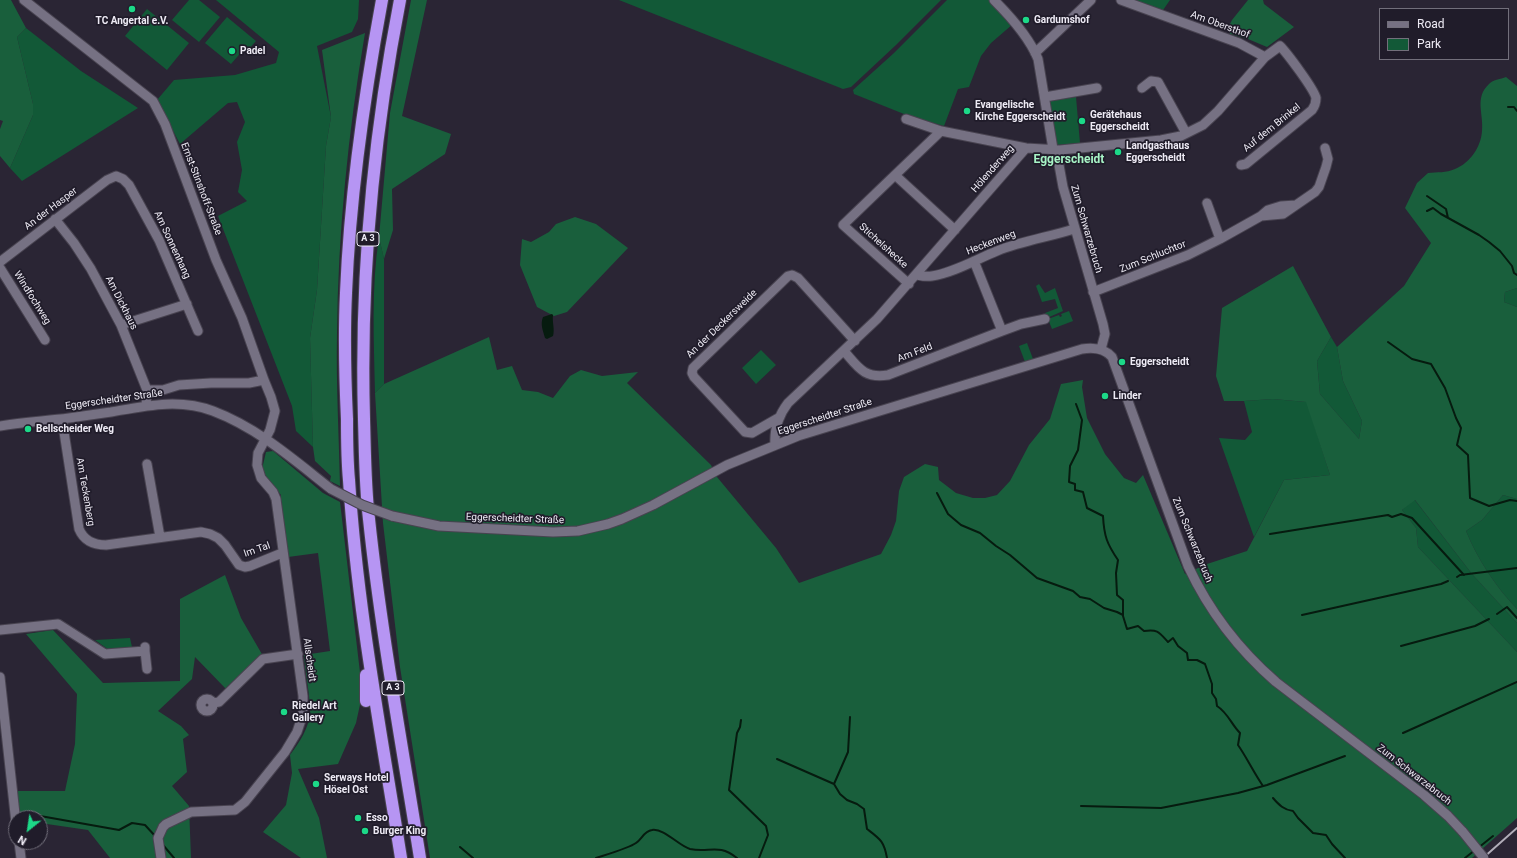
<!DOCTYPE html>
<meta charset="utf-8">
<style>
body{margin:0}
#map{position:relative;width:1517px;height:858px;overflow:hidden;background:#2a2534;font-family:Roboto,sans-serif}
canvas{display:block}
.legend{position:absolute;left:1379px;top:8px;width:130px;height:52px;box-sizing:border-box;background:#201c2a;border:1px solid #726f7b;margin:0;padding:5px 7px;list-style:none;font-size:12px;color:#eeebf5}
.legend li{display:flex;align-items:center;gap:8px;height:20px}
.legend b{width:20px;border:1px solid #726f7b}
.north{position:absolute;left:8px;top:810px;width:40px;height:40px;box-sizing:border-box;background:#201c2a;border:1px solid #726f7b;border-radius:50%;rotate:210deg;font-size:11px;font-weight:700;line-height:16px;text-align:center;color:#eeebf5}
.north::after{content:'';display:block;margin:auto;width:14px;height:18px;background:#1cd988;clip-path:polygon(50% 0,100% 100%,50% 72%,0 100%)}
</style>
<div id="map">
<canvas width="1517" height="858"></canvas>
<ul class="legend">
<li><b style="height:5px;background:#767183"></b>Road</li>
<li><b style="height:11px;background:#125937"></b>Park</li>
</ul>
<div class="north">N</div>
</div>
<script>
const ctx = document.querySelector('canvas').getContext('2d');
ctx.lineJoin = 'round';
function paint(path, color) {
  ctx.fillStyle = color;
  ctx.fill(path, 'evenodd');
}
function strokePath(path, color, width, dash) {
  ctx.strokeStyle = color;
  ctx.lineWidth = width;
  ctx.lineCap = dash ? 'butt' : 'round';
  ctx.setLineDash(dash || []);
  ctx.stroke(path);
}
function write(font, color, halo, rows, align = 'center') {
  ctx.font = font + ' Roboto,sans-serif';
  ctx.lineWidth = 3.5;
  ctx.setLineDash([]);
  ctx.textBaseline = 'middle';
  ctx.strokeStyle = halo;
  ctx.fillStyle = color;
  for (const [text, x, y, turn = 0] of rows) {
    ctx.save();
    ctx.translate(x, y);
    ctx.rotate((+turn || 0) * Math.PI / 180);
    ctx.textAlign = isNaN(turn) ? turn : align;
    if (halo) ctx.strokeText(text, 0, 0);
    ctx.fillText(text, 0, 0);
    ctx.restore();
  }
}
const green = new Path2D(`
 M189,0h10l21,17 -21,25 -27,-22z
 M216,0h143l-1,19 -6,13 -35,14 14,71 -5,29 -9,144 -7,48 3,109 -17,-16 -4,-25 -74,-190 29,-15 -9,-9 4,-22 -5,-28 8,-20 -8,-20 -9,1 -48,41 -23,-44 17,-20 61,-5 41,-12 3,-11z
 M619,0h322l-45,45 -45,42 -8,2z
 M947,0h43l23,24 -22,19 -10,13 -12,31 -11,2 -14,37 -40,-12 -50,-20 -1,-4 41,-37z
 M1128,0h42l-9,13z
 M147,9l42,34 -22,27 -42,-34z
 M227,17l29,24 -9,10 -3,-2 -13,15 -26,-21z
 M26,28l55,43 57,37 -116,73 -12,-13 23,-53v-11l-16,-67z
 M1076,97l4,46 -24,2 -7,-44z
 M379,237l5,22v125l-9,9c-1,-52 -4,-105 4,-156z
 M1039,284l6,9 10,-5 8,23 -16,7 -2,-5 13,-5 -3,-9 -13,3 -6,-16z
 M1517,288v19l-13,-5 1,-10z
 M1069,311l4,10 -21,8 -4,-10 11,-4 1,2 2,-1 -1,-2z
 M1331,337l6,10 6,34 19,40 -3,18 -39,-45 -3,-33z
 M1027,343l6,16 -8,3 -6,-16z
 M761,350l15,15 -20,19 -14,-16z
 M1273,399l34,3 23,73 -46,5 -30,57 -35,-99 26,2 7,-8 -8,-31z
 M1503,495l14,4v110c-22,-23 -39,-49 -51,-78l16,-11z
 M1414,499l58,75 45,49v29l-99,-105 -2,-19 -14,-18z
 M130,638l2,9 -23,3 -14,-10z`);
const forest = new Path2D(`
 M0,0h11l15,28 -9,9 16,67v11l-23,53 -10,-12v-27l3,-8 -3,-1z
 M411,0h16l-25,116 49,18 -6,20 -53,35 1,41 -9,29 -5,-22 11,-124z
 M1248,0h15l1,4 30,23 -27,20 -19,-8 -18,-5 -2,-6 4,-8z
 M365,33c-17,100 -27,200 -28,301 -1,51 2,102 3,152l-10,-5 1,-5 -16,-15 -2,-14 -3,-109 7,-48 9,-144 5,-29 -9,-67z
 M1506,77l11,9v202l-12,4 -1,10 13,5v192l-14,-4 -21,25 -16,11c12,29 29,55 51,78v14l-45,-49 -57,-74 -13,10 14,18 2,19 99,105v166l-45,40h-1042l-30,-191 -17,-144 -8,-130 9,-9 105,-47 8,33 15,-4 10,24 16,2 15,6 17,-22 11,-6 21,6 36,-4 -11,11 84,82 6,12 59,71 23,35 82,-29 10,-19 5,-14 3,-30 5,-14 21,-13 13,3 1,13 17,13 17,5h12l12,-3 13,-14 19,-36 21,-26 11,-35 22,-4 -1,7 5,31 18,36 19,24 12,5 7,-8 42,99 22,-10 40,-13 37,-71 46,-5 -24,-73 -33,-3 -29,2h-20l-8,-25 6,-68 71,-42 38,71 -14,24 3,33 39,45 3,-18 -19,-40 -6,-34 67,-61 27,-43 -26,-35 12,-25 11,-10c9,-1 18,0 27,-4 15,-6 26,-22 27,-38 2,-17 -8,-33 7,-47 3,-4 12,-5 17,-7z
 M575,217l21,7 32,24 -61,64 -13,4 -17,-9 -17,-42 2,-26 9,3 18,-10 7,-8z
 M273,451l50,42 17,9 21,179v19l-5,23 -18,41 -40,5 21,49 8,40h-26l-38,-26 23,-27 6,-32 -2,-18c9,-12 20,-28 20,-44 0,-17 -5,-39 -6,-56l26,-4 -12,-98 -30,4 -7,-49v-13l-14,-16 -5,-10 4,-17z
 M225,575l16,43 22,38 -36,34 -32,-33 -3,22 -34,32 23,15 8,9 -6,4 4,33 -15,14 17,20 2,52h-81l-22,-28 -48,-7v-5h-20l-3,-27h48l10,-47 2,-50 -51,-60 27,-4 50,53 77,-2v-82z`);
const water = new Path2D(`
 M552,314l1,1c-1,7 2,14 0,21l-6,3 -2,-1c-2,-8 -5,-13 -2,-21z`);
const stream = new Path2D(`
 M1508,107h6l3,4
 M1427,196l19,13 2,9
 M1427,211l6,-3 8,6 38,21 10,7 11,9 12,15 2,7 3,2
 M1388,342l24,17 19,5 14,24 11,30 5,10 -4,17 11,10 2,43 19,8 21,-6 7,1
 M1076,404l6,16 -4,30 -8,16 -1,16 6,2v6l8,2 4,16 16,8c1,20 4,28 15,44l-2,13 1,22 6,5v16l4,13 11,-3 6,5c14,-2 15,1 24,11l5,-4 5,8 9,7 1,7h9l8,4 7,20v9l4,6 1,7c11,7 14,18 23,27l-2,12c9,13 16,28 25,41
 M937,493l11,21 13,11 19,8 16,13 14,9 27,23 36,13 7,6 10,2 14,9 13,4 6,3
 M1270,534l118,-19 4,2 9,-3 11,4 52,57
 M1457,577l3,-2 57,-7
 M1497,614l10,-7 10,11
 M1302,615l139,-31 7,-3
 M1401,646l74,-20 14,-7
 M741,720l-1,7 -3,6 -8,57 37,36 2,9 -9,23
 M1403,733l114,-51
 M777,759l57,25 6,10 7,6 10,4 7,5 3,20c13,10 17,12 20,29
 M834,784l14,-32 2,-35
 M1273,798c6,7 11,12 20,13l5,7 15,15 13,2 6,9 13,14
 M1081,806l80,2 77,-15 29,-8 78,-29
 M29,814l90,16 13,-7 13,2 11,12
 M163,845l11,13
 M460,847l13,11
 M1478,848l15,-12
 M596,858c9,-3 33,-10 40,-15 6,-4 8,-12 16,-13 12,-2 27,16 38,19 20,4 28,-6 47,9
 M1465,858l10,-8`);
const minor = new Path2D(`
 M24,0l129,101 12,23 51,136 26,58 22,62 7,17 4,14 -5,19 -12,23 -1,12 4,13 12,14 3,7 27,197v18l-6,18 -12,20 -40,50 -10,8 -44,2 -25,12 -3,3 -5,11 3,20
 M994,0c15,15 36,39 44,59l15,90
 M1121,0l118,43 26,14
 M1035,53l56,-53
 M1142,88l9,-7 7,1 28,51
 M1045,97l52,-9
 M906,119l35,12 85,17 34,2 101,-10 20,-4 22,-11 15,-14 47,-54 15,-11c7,7 34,43 36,52 0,5 -1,8 -4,12l-66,54 -5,1
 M941,131l-46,44 60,55
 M1060,150l-1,15 4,22 40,137 2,10 -4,15
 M895,175l-52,50 66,59
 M1207,203l13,36
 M1261,216l22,-2 32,-22 4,-5 7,-20 2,-8 -3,-11
 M55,219l19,24 17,26 30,56 26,65 -1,16
 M974,261l28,70
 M0,262l107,-82 9,-4 7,3 6,6 30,55 39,91
 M0,268l45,72
 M917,275c5,1 9,2 15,1 21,-3 45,-17 65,-25 25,-10 52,-14 77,-22
 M1093,292l95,-37 32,-16 41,-23 7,-6 13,-4 15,-1
 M121,325l66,-21
 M844,351c14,16 20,28 44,24l114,-44 19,-7 24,-5
 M147,390h16l16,-5 32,-2h38l15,-3
 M780,417l-28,16 -7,-1 -51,-55 -2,-4 1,-5 95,-92 4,-1 6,3 57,63
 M62,419l17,110c5,12 15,16 27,16l95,-13 9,2 8,4 7,7 14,20 6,2 5,-1 32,-13
 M0,426c23,-4 46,-5 69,-8 14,-2 28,-4 42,-6 34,-6 68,-14 102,-1 45,17 81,49 118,78
 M775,445c-1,-16 3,-29 13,-42l89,-84 149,-171
 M147,464l13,73
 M392,516l47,10 114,6 25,-1 30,-7 14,-5 31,-14 74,-40 71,-29 284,-87c12,-2 22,-1 30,8l76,209c22,47 50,83 88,116l148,113 24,21 15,16
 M0,630l58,-6 47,30 40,-3v-4
 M145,651l2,18
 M0,677l16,146
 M201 705a6 6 0 1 1 12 0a6 6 0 1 1-12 0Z
 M213,703l6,-1 44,-43 35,-5
 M19,842l2,16`);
const highway = new Path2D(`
 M382,0c-18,97 -32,194 -36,293 -2,42 -1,84 1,126 0,20 0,40 2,61 8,127 32,252 52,378
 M400,0c-27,138 -40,278 -36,419 1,33 1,67 5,100 12,113 33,226 51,339
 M366,675v26`);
const rail = new Path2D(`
 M1483,858l34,-30`);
const minorBridge = new Path2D(`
 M331,489l31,16 30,11
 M1463,832l21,26`);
const markers = [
 [132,9,4,"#1cd988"],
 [1026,20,4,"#1cd988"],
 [232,51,4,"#1cd988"],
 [967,111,4,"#1cd988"],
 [1082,121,4,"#1cd988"],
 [1118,152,4,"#1cd988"],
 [1122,362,4,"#1cd988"],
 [1105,396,4,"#1cd988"],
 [28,429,4,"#1cd988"],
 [284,712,4,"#1cd988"],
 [316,784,4,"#1cd988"],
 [358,818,4,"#1cd988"],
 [365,831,4,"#1cd988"]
];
const shields = [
 [368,239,22],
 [393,688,22]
];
const shieldNames = [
 ["A 3",368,239],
 ["A 3",393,688]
];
const poiNames = [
 ["Gardumshof",1034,20],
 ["TC Angertal e.V.",132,21,"center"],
 ["Padel",240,51],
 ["Evangelische",975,105],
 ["Kirche Eggerscheidt",975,117],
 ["Gerätehaus",1090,115],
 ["Eggerscheidt",1090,127],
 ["Landgasthaus",1126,146],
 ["Eggerscheidt",1126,158],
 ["Eggerscheidt",1130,362],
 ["Linder",1113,396],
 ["Bellscheider Weg",36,429],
 ["Riedel Art",292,706],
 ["Gallery",292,718],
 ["Serways Hotel",324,778],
 ["Hösel Ost",324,790],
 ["Esso",366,818],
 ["Burger King",373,831]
];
const streetNames = [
 ["Am Obersthof",1220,25,20],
 ["Auf dem Brinkel",1272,128,-39],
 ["Hölenderweg",993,169,-49],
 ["Ernst-Stinshoff-Straße",201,189,69],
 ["An der Hasper",51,209,-37],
 ["Zum Schwarzebruch",1086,229,74],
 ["Heckenweg",991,243,-21],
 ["Am Sonnenhang",172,245,65],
 ["Stichelshecke",883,246,42],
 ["Zum Schluchtor",1153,257,-22],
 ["Windfochweg",32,298,58],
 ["Am Dickhaus",121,303,63],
 ["An der Deckersweide",722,324,-44],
 ["Am Feld",915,353,-21],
 ["Eggerscheidter Straße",114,400,-8],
 ["Eggerscheidter Straße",825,417,-18],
 ["Am Teckenberg",85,492,80],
 ["Eggerscheidter Straße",515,519,2],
 ["Zum Schwarzebruch",1192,540,68],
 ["Im Tal",257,550,-19],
 ["Allscheidt",309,660,82],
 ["Zum Schwarzebruch",1414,775,38]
];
const quarterNames = [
 ["Eggerscheidt",1069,160]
];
paint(green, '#125937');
paint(forest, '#195f3c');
paint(water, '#061b0f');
strokePath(stream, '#061b0f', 2);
strokePath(minor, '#484350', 11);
strokePath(highway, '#484350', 14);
strokePath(minor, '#767183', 9);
strokePath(highway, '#b695f3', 12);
strokePath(rail, '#b1adb9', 2);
strokePath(minorBridge, '#484350', 11, []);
strokePath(minorBridge, '#767183', 9);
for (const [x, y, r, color] of markers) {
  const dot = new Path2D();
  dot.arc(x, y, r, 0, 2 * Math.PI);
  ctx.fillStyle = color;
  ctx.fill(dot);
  strokePath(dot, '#201c2a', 1.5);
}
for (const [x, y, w] of shields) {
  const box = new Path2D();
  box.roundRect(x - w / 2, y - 7, w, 14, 3);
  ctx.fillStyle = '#201c2a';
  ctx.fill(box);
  strokePath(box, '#eeebf5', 1);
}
write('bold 9px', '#eeebf5', null, shieldNames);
write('bold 10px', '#eeebf5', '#201c2a', poiNames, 'left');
write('10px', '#eeebf5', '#201c2a', streetNames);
write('bold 12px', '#a7f4c6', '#201c2a', quarterNames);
</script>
